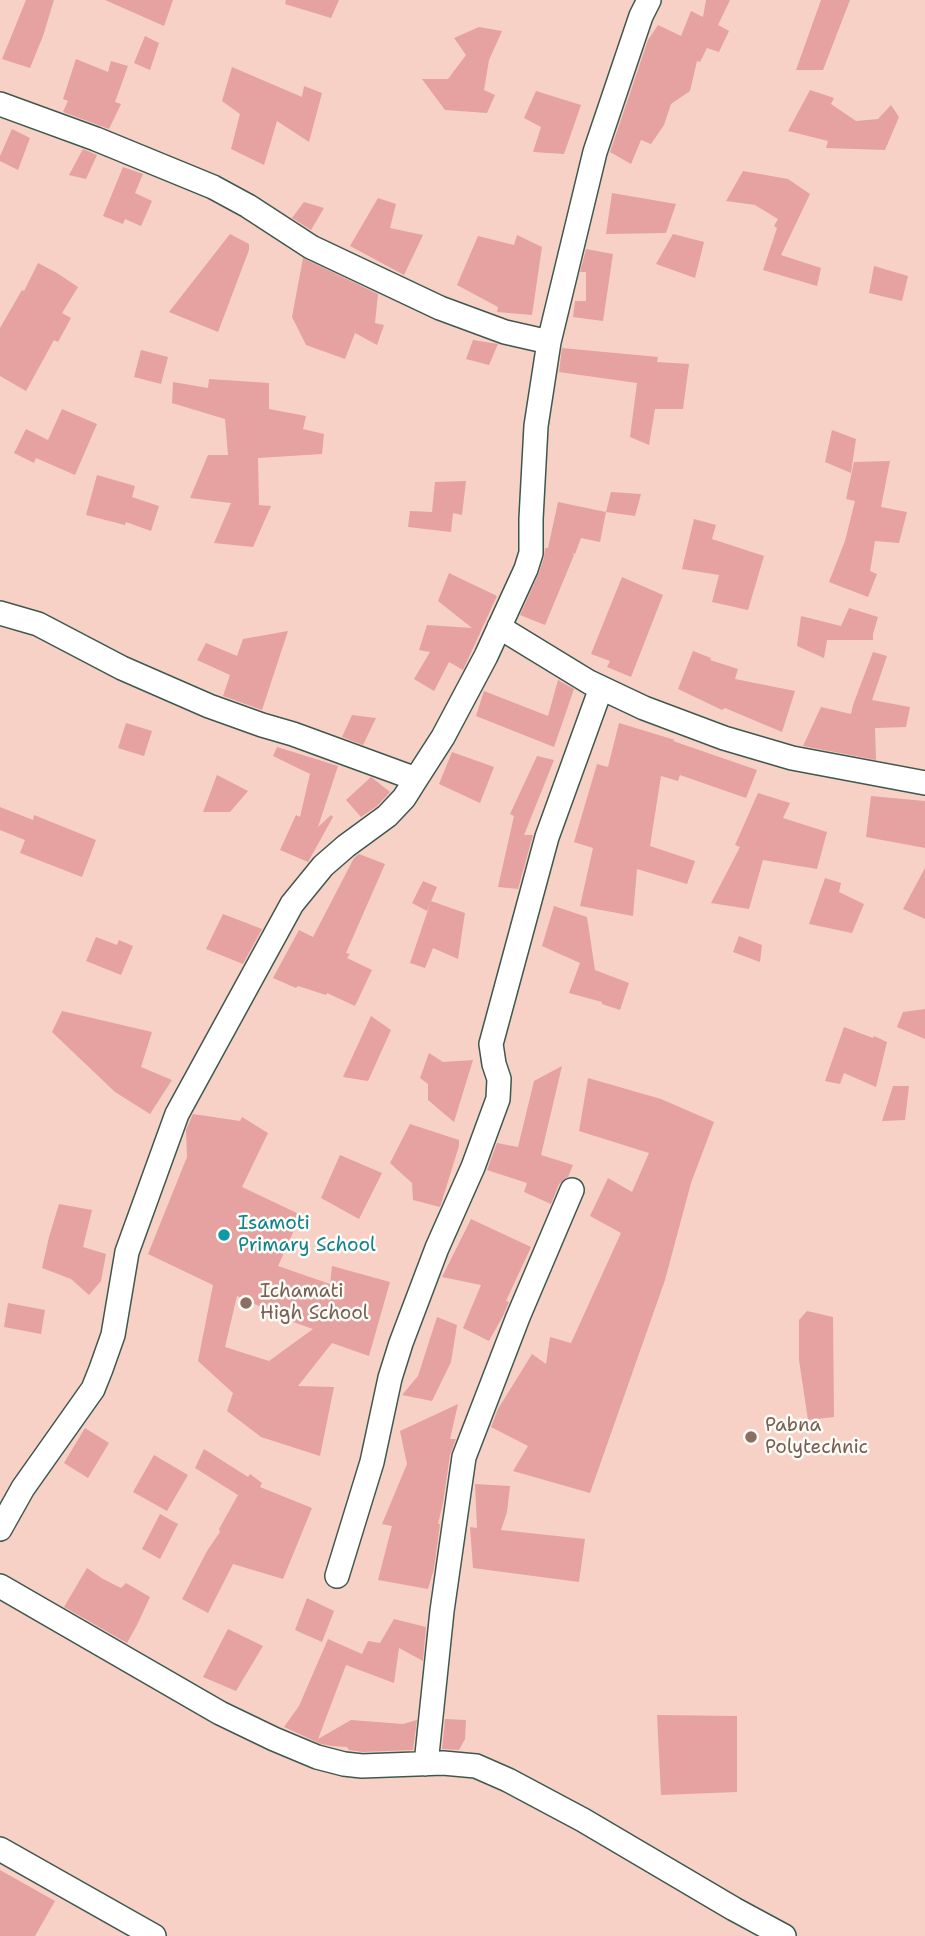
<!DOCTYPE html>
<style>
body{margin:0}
canvas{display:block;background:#f4f0dd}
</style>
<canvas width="925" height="1936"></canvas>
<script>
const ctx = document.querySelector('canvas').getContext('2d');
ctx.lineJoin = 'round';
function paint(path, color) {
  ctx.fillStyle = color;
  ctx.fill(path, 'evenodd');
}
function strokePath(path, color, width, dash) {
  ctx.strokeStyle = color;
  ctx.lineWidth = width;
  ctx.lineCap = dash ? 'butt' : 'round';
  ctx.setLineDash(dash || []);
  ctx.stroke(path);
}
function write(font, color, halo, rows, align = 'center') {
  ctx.font = font + ' "Shantell Sans",sans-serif';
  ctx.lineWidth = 5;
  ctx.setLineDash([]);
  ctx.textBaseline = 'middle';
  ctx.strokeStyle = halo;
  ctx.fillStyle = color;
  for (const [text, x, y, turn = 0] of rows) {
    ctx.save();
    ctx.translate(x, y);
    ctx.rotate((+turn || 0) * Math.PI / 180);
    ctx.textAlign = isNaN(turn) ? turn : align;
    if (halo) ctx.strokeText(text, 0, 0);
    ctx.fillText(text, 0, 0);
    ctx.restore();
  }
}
const built = new Path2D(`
 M0,0h925v1936h-925z`);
const building = new Path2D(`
 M26,0h28l-11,36 -13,32 -28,-9z
 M105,0h68l-9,26z
 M286,0h53l-8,18 -46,-14z
 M706,0h24l-12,25 11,6 -10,21 -12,-4 -7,14 -3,-1 -7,30 -19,13 -7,21 -13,19 -10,-4 -10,24 -21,-12 38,-112 10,-15 23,11 10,-25 12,6z
 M821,0h29l-27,70h-27z
 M479,27l23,4 -13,29 -5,30 11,5 -8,18 -42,-3 -23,-31h26l18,-24 -12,-17z
 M145,36l14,7 -9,27 -16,-7z
 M76,59l32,13 3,-11 17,5 -13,36 6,2 -12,25 -46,-17 5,-11 -5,-2z
 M232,67l70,30 2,-11 18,7 -13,49 -32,-21 -13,44 -33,-16 9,-35 -18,-13z
 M810,90l24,8 -3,6 25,17 22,-2 13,-14 8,12 -14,33 -59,-2 2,-7 -40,-10z
 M536,91l45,14 -17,49 -31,-2 8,-25 -17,-9z
 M12,129l18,9 -12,32 -18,-9v-5z
 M83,149l14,6 -11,24 -17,-4z
 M123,167l20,7 -8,19 17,8 -11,25 -16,-7 -2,5 -20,-8z
 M743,171l45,8 22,15 -29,61 40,13 -4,18 -54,-16 14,-42 -3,-2 4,-7 -23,-14 -29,-4z
 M612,193l64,11 -10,29 -60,1z
 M378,198l18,6 -6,24 33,7 -19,40 -54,-29z
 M304,202l20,6 -13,22 -19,-12z
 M230,234l19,10v6l-31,82 -49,-20z
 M673,234l31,8 -9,36 -39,-14z
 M517,235l25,12 -10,68 -35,-3 1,-5 -41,-22 21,-49 36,9z
 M586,249l27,5 -10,67 -30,-4 2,-16h11v-29h-6z
 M303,258l75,36 -3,29 9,2 -7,20 -22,-12 -10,26 -39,-14 -14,-28z
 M38,263l19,10 21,14 -16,26 9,5 -13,24 -4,-2 -28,51 -26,-15v-48l22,-38 2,1z
 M874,266l34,10 -6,25 -33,-8z
 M473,340l25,4 -9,21 -23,-6z
 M562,348l96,9 -1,5 32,2 -6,45h-28l-6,36 -19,-8 7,-54 -78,-11z
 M141,350l27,7 -7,27 -27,-7z
 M209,379l60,4v26l37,7 -3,13 21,5 -2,20 -64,4 1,47 12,1 -18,41 -39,-4 17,-40 -41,-5 18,-43h20l-3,-36 -53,-16 1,-21 35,6z
 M62,409l35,15 -22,51 -39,-17 -2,5 -20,-10 12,-24 22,11z
 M832,430l24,9 -5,34 -26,-11z
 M890,461l-9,46 26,5 -8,31 -24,-2 -5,30 7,3 -9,23 -39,-15 16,-41 10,-40 -9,-2 8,-37z
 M97,475l38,11 -3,11 27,9 -8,25 -25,-9 -1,3 -39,-10z
 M466,481l-4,34 -9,-2 -2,19 -43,-5 2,-16 22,1 3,-30z
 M611,492l30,2 -6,22 -29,-4z
 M558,502l48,10 -6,30 -19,-4 -6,16 -3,-1 2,2 -29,70 -25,-10 19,-42 5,-16 1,-9h3z
 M694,519l22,6 -4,14 52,17 -16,54 -36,-8 7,-27 -37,-6z
 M449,573l48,23 -34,74 -14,-8 -15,29 -20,-12 16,-27 -11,-2 8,-25 45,3 -34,-27z
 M622,577l41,18 -32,82 -24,-10 3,-6 -19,-7z
 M849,608l29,9 -5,17v6h-46l-3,18 -27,-12 4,-30 40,10z
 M288,631l-26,79 -39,-14 7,-21 -33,-15 9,-17 31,13 6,-17z
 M693,651l18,7 -1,2 28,9 -3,10 60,12 -13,41 -57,-24 -3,2 -44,-21z
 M873,652l14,4 -15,44 38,7 -4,20 -31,1 1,32 -73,-14 18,-39 30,7 2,-9z
 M558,680l16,9 -20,58 -78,-31 8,-25 64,25z
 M352,715l24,3 -13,27 -21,-8z
 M126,723l26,8 -8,25 -26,-8z
 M619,723l56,17 -2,1 84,29 -11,28 -66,-23 -2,6 -17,-5 -11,70 45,15 -8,23 -50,-15 -4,47 -53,-10 13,-58 -19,-6 23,-78 11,3z
 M277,747l61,19 -20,61 13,-12 2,2 -25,45 -28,-12 16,-35 4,2 10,-43 -37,-18z
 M452,752l42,15 -14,36 -41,-19z
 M537,756l17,4 -30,75h9l-15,54 -20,-2 16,-71 -4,-2z
 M217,775l31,16 -18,21h-27z
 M371,777l19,15 -13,14 -16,11 -15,-17z
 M758,793l32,10 -7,15 44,14 -10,37 -54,-9 -14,49 -38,-6 29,-56 -5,-2z
 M871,796l54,5v47l-59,-11z
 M0,807l33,13 1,-5 62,25 -14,37 -62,-24 5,-13 -25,-10z
 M359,854l26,10 -39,89 4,1 -3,4 25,12 -17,36 -28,-13 -1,2 -28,-9 -2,2 -23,-10 26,-48 14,7 41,-79z
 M925,868v51l-22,-10z
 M825,878l16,5 -2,9 25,12 -12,29 -43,-9z
 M423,881l14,6 -10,24 -15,-8z
 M431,901l34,12 -7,46 -25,-11 -8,20 -15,-5z
 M554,906l33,11 8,53 34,13 -9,27 -18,-6v-2l-33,-9 11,-30 -38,-17z
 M223,914l39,15 -19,35 -37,-15z
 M739,936l23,9 -2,17 -27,-10z
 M96,937l21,8 2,-5 14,6 -12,29 -35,-14z
 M925,1009v30l-28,-12 6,-15z
 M62,1011l90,21 -11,35 31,13 -22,34 -35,-22 -63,-60z
 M371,1016l20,14 -23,51 -25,-4z
 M844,1027l29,11 1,-2 13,6 -11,45 -32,-14 -4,11 -15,-3z
 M429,1053l14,9 30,-2 -19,62 -26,-22v-16l-8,-6z
 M562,1066l-21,89 32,10 -5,12 -9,7 -8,20 -27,-12 3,-9 -40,-13 10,-27 21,4 16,-66z
 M588,1078l73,21 53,23 -23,61 -26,97 -75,213 -77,-22 15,-25 -37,-19 7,-18 34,-55 14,10 4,-27 21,6 50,-110 -31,-17 18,-38 24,14 17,-39 -70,-22z
 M893,1086h16l-4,34 -23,1z
 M193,1114l47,7 2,-4 26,16 -26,54 59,28 -23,51 52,18 2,-18 58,16 -21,74 -37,-13 -34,43 36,1 -14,69 -59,-19 -34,-26 6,-18 -35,-32 15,-76 -65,-31 39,-97 -1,-27zM237,1296l37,17 -1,2 40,14 -44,32 -44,-14z
 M410,1124l49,16v6l-19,61 -27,-7 -1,-17 -22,-20z
 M340,1155l42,18 -23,46 -38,-21z
 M59,1204l33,6 -9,37 23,7 -5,27 -12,14 -18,-16 -29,-11 7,-31z
 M471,1219l60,28 -25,54 3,1 -6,14 -14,25 -26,-13 18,-43 -39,-8z
 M8,1303l37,7 -4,24 -37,-7z
 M807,1311l26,6 1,100 -26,3 -9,-60v-40z
 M437,1317l20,8 -6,37 -19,39 -30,-6 16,-19z
 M458,1404l-8,35h6l-6,16 -7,48 -5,21h2l-6,45 -6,20 -50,-9 14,-54 -10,-2 25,-60 -7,-33z
 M85,1428l24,15 -21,35 -24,-15z
 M204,1449l44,28 2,-3 12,9 -2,4 52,21 -29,71 -50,-15 -25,49 -26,-14 25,-48 13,-19 -1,-3 19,-34 -43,-27z
 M154,1455l34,20 -21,36 -34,-19z
 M475,1484l35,2 -3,26 -6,18 84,9 -6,43 -106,-14 -3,-41 7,1z
 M160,1514l18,10 -18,35 -18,-10z
 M87,1568l16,11 18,9 5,-5 24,14 -13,28 -10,18 -63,-36z
 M307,1598l27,13 -12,31 -27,-12z
 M394,1619l32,8 -3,34 -24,-13 -5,35 -48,-18 -28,74 33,-19 52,4 14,-4 -4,30 -50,2 -14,-2 -2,-3 -15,-1 -11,-2 -37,-17 15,-21 29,-67 34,15 6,-13 12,2z
 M228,1629l35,17 -27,45 -33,-14z
 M657,1715l80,1v76l-76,3z
 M445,1719l21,1 -1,19 -6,11 -17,-1z
 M0,1870l55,31 -20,35h-35z`);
const street = new Path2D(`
 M0,104l96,35 117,48 35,19 63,41 129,61 65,24 44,10
 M0,613l38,11 84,44 87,38 53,19 31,9 123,45
 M499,627l90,55 55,26 80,30 68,20 133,25
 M0,1529l23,-41 70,-99 8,-20 12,-34 14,-83 50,-138 115,-210 31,-38 23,-20 41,-30 17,-18 12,-19 27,-42 43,-81 40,-87 5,-16v-34l5,-93 13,-84 46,-190 46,-136 8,-16
 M337,1576l35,-114 18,-84 11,-35 36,-95 36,-81 25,-68 1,-20 -5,-15 -3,-20 56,-207 54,-149
 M0,1586l220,127 54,26 43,18 27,7 18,2 81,-3 33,3 32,14 75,40 151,89 50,27
 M426,1764l16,-153 22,-154 54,-140 54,-127
 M0,1849l154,87`);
const markers = [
 [224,1235,7,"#0f9aa8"],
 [246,1303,7,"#8d6e63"],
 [751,1437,7,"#8d6e63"]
];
const cultureNames = [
 ["Isamoti",238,1224],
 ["Primary School",238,1246]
];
const educationNames = [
 ["Ichamati",260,1292],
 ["High School",260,1314],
 ["Pabna",765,1426],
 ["Polytechnic",765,1448]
];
paint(built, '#f7d1c6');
paint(building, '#e5a2a0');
strokePath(street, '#3f584d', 26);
strokePath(street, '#fff', 23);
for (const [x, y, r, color] of markers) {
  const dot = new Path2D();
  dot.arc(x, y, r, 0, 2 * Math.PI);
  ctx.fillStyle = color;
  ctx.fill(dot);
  strokePath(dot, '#fdfcf7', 2.5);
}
write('19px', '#0d838f', '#fdfcf7', cultureNames, 'left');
write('19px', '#785e54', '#fdfcf7', educationNames, 'left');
</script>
